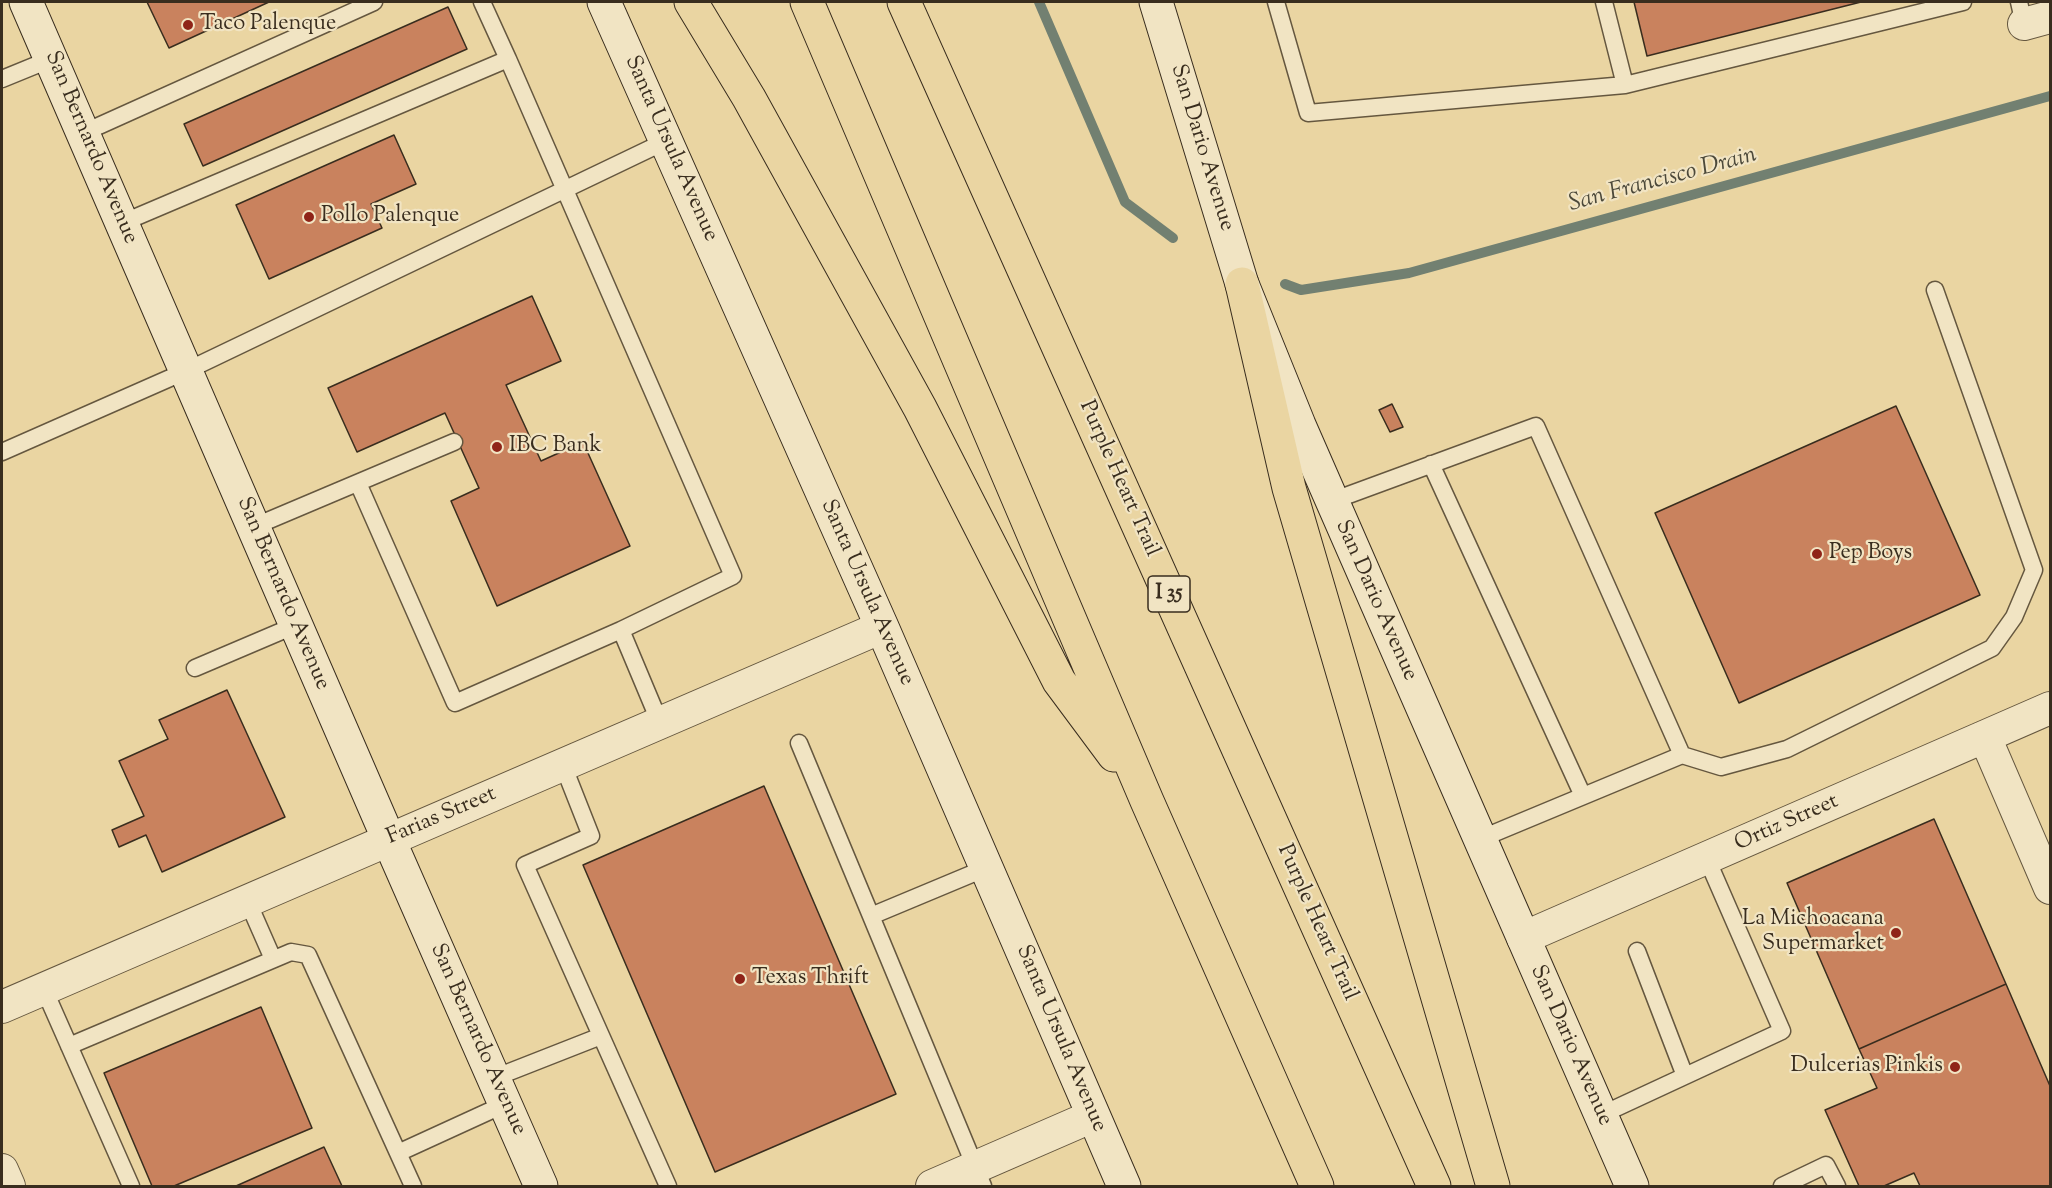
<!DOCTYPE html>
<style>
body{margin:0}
#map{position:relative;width:2052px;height:1188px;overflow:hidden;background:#ead5a2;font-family:"Sorts Mill Goudy",serif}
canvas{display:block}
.frame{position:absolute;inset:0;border:3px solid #392d1e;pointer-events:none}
</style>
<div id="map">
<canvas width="2052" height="1188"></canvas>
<div class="frame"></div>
</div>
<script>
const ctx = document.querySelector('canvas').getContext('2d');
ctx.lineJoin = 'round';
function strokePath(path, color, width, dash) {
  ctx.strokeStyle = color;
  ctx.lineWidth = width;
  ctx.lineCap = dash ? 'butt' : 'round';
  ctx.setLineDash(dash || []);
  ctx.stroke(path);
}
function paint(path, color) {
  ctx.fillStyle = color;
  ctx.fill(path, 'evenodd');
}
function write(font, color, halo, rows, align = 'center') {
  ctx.font = font + ' "Sorts Mill Goudy",serif';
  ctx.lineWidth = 4.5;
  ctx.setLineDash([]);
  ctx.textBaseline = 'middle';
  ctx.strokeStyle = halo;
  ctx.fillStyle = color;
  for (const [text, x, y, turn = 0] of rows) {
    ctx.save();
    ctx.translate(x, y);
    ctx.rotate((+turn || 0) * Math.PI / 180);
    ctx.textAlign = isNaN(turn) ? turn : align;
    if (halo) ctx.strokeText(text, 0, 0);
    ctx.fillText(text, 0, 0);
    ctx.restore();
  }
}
const stream = new Path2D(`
 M1039,2l86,200 48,36
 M1285,284l16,6 108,-17 641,-177`);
const building = new Path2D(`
 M147,2h122l-100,46z
 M1634,2h227l-214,54z
 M448,7l19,42 -264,117 -19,-42z
 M394,135l22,49 -45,20 11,24 -113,51 -33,-74z
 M532,296l29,65 -55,24 35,76 42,-19 47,104 -133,60 -46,-105 28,-13 -34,-75 -88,39 -29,-64z
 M1392,404l11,23 -13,5 -11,-22z
 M1896,406l84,189 -241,108 -84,-190z
 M227,690l58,127 -123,55 -16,-37 -27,12 -7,-17 32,-14 -25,-55 49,-22 -9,-19z
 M764,786l132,308 -181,78 -132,-307z
 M1934,819l72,165 -147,65 -72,-166z
 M2006,984l44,102v100h-130l-6,-13 -30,13h-25l-34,-76 52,-22 -18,-39z
 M261,1007l51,121 -138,58h-22l-48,-113z
 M324,1147l18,39h-106z`);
const lane = new Path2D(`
 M1276,2l32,111 317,-28 338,-83
 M1604,2l21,83
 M2019,2l5,22
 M2,79l49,-20
 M83,133l291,-131
 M122,223l386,-164 -26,-57
 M2,452l184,-81 480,-230
 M1431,464l152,332
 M358,483l97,220 166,-73 112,-54 -225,-517
 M1332,501l204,-75 146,329 -202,84
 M253,527l201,-85
 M621,630l39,93
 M195,668l101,-43
 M799,743l72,173
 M1682,755l39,12 66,-18 205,-101 22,-31 20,-47 -99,-280
 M563,765l28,71 -66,29 143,321
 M248,902l25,57
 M1637,951l48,125
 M44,989l87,197
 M69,1046l222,-94 17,3 90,198 107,-49
 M494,1078l107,-42
 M1601,1115l181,-84 -75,-172
 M398,1153l15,33
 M983,1186l-112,-270 115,-48
 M1782,1186l44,-21 11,21`);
const street = new Path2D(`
 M2024,24l26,-7
 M1985,737l65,151
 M1523,938l527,-230
 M2,1007l880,-380
 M2,1170l7,16
 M932,1186l161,-70`);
const secondary = new Path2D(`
 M26,2l363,838 152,346
 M604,2l278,625 242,559
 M1156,2l86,282 57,141 333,761`);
const highway = new Path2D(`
 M691,2l58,96 171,310 139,273 55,74
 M807,2l340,799 170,385
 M904,2l530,1184
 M1242,284l47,204 204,698`);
const markers = [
 [188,25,6,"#8f2418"],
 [309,217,6,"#8f2418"],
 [497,447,6,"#8f2418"],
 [1817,554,6,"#8f2418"],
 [1896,933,6,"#8f2418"],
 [740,979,6,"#8f2418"],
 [1955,1067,6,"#8f2418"]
];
const shields = [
 [1169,594,42]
];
const shieldNames = [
 ["I 35",1169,594]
];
const poiNames = [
 ["Taco Palenque",200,25],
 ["Pollo Palenque",321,217],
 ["IBC Bank",509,447],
 ["Pep Boys",1829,554],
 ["La Michoacana",1884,920,"right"],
 ["Supermarket",1884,945,"right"],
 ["Texas Thrift",752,979],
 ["Dulcerias Pinkis",1943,1067,"right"]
];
const streetNames = [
 ["San Bernardo Avenue",90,148,67],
 ["San Dario Avenue",1201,148,73],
 ["Santa Ursula Avenue",670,149,66],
 ["Purple Heart Trail",1118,479,66],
 ["Santa Ursula Avenue",866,593,66],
 ["San Bernardo Avenue",282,594,67],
 ["San Dario Avenue",1375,601,66],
 ["Farias Street",442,817,-23],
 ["Ortiz Street",1787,824,-24],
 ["Purple Heart Trail",1316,923,66],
 ["Santa Ursula Avenue",1060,1039,67],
 ["San Bernardo Avenue",477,1040,66],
 ["San Dario Avenue",1570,1046,66]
];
const waterNames = [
 ["San Francisco Drain",1663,181,-15]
];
strokePath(stream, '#728071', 10);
paint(building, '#c9825e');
strokePath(building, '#392d1e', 1.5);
strokePath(lane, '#65573f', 19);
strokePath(street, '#65573f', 34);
strokePath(secondary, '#392d1e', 35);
strokePath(highway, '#392d1e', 35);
strokePath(lane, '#f1e4c3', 16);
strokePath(street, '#f1e4c3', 32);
strokePath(secondary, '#f1e4c3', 33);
strokePath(highway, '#ead5a2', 33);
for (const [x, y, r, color] of markers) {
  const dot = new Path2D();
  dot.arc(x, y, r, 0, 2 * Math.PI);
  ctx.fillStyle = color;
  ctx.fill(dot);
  strokePath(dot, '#f1e4c3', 2);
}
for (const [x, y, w] of shields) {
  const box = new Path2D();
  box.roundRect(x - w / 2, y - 18, w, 36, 4.5);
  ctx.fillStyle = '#f1e4c3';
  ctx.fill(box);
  strokePath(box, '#392d1e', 1.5);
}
write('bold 21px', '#392d1e', null, shieldNames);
write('22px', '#392d1e', '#f1e4c3', poiNames, 'left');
write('22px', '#392d1e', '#f1e4c3', streetNames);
write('italic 24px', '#4c493a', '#f1e4c3', waterNames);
</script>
